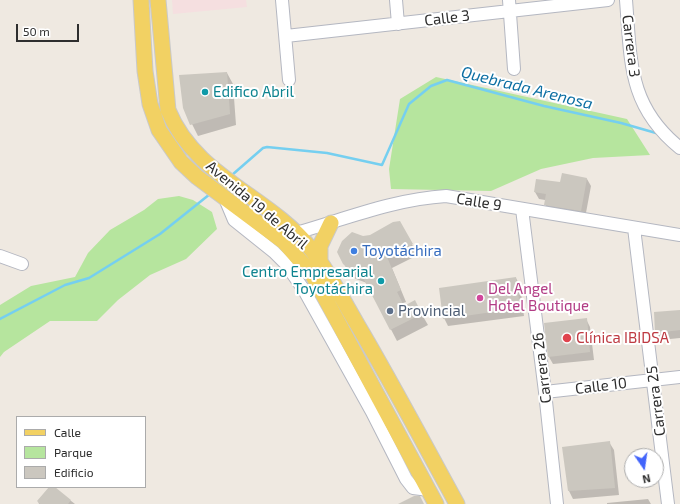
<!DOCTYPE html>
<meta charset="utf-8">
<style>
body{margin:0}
#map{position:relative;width:680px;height:504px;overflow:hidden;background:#efe9e1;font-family:"Exo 2",sans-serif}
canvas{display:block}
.legend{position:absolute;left:16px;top:416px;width:130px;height:72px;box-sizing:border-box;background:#fff;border:1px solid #ababab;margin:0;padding:5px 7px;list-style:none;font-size:12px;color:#2e2e2e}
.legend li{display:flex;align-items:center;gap:8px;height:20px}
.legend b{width:20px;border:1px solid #ababab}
.north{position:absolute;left:624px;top:448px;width:40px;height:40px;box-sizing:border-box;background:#fff;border:1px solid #ababab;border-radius:50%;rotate:167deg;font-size:11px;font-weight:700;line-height:16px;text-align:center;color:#2e2e2e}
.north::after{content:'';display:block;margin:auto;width:14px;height:18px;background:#4264fb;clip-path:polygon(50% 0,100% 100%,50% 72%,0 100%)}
.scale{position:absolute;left:16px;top:24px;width:63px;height:18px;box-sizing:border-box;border:2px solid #2e2e2e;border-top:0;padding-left:5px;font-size:12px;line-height:14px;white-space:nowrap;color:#2e2e2e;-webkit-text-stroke:3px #fff;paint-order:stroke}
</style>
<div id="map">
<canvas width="680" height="504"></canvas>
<ul class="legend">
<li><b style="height:5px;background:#f2d163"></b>Calle</li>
<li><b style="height:11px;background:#b6e59e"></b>Parque</li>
<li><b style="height:11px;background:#cbc7bf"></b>Edificio</li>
</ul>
<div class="north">N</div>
<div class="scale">50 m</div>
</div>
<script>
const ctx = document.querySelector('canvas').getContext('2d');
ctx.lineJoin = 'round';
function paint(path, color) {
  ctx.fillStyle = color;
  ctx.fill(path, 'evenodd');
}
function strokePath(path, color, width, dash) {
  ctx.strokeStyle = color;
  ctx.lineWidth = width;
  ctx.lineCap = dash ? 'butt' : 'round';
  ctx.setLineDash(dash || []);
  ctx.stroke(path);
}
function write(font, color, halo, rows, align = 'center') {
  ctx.font = font + ' "Exo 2",sans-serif';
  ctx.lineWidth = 4;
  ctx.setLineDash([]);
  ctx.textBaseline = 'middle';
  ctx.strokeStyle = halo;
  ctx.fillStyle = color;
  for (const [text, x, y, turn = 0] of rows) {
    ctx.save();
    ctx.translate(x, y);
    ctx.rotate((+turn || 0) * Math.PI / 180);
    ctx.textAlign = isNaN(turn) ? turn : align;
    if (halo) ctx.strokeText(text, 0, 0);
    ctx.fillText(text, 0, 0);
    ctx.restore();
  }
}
const medical = new Path2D(`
 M172,0h74l1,7 -74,7z`);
const green = new Path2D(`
 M436,77l191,42 23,36 -57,3 -52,11 -50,22 -100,-2 -2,-20 11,-70z
 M179,196l14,4 19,12 5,17 -31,30 -36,16 -32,25 -21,21h-47l-46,31 -4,5v-52l31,-19 44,-9 13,-24 22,-23 34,-20 14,-11z`);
const shadow = new Path2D(`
 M227,73l6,11 3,41 -38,11 -14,-28z
 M587,179l4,7 -6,32 -36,-6 -4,-8v-4l-6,-1 -4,-7 26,-9z
 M406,234l12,21 -26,13 14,34 -3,1 2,4 16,6 7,12 -31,16 -30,-58 -11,-4 -5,-3 -7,-12 19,-27z
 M516,278l4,8 4,30 -76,10 -4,-8z
 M680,311v27l-20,2 -4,-8z
 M586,319l4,8 4,33 -41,4 -4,-7z
 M609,442l5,8 5,45 -46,4 -4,-8 -6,-43z
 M50,487h3l22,17h-36l-1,-3z
 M648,499l3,5h-44v-1z`);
const stream = new Path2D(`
 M232,175l31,-27 4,-1 60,6 55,12 27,-61 22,-18 16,-6 97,26 77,17 35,10
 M0,319l65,-34 24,-7 71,-44 50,-40`);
const building = new Path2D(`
 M227,72l3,42 -40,11 -7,-17 -4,-33z
 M562,173l25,5 -6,33 -37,-6 2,-11 -12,-2 2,-13 24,3z
 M400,221l13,23 -26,13 14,33 -4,2 7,14 11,-6 7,14 -32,16 -30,-58 -12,-4 -5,-4 -6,-12 5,-11 10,-9 11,4 7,-1 23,-13z
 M516,277l4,31 -77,11 -4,-31z
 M680,310v20l-25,3 -1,-21z
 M587,318l3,34 -42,5 -4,-34z
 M610,441l5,47 -47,3 -6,-44z
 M49,487h6l16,13 -3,4h-28l-3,-3z
 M414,496h6l4,8h-26z`);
const minor = new Path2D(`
 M282,0l7,80
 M396,0l2,24
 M509,0l5,69
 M626,0c5,62 2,106 54,148
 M286,36l322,-36
 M226,201l8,19 40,32 11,11 19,27 68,122 34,67 7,9 16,2
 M522,209l23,183 12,112
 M634,228l34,276
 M291,237l5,-4c49,-14 99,-34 150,-37l234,39
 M0,256l22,8
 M545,392l135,-15`);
const major = new Path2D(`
 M141,0l4,71 5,33 9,26 22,32 16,15 87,65 28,32 124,230
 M158,0l10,110c27,67 101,86 143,139 18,23 31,50 46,75 35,59 67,120 100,180
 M320,262v-16l11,-23`);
const markers = [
 [205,92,4,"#0f9aa8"],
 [354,251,4,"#3f7fe0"],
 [381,281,4,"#0f9aa8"],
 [480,298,4,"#d1479c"],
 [390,311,4,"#5c6f8a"],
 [567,338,5,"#e0444e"]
];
const streetNames = [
 ["Calle 3",447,18,-7],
 ["Carrera 3",631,46,83],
 ["Calle 9",479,202,9],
 ["Avenida 19 de Abril",257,205,40],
 ["Carrera 26",542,368,-97],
 ["Calle 10",601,386,-7],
 ["Carrera 25",656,401,-97]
];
const cultureNames = [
 ["Edifico Abril",213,92],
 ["Centro Empresarial",373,272,"right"],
 ["Toyotáchira",373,289,"right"]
];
const shopNames = [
 ["Toyotáchira",362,251]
];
const hotelNames = [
 ["Del Angel",488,289],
 ["Hotel Boutique",488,306]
];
const serviceNames = [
 ["Provincial",398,311]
];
const healthNames = [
 ["Clínica IBIDSA",576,338]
];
const waterNames = [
 ["Quebrada Arenosa",527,88,14]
];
paint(medical, '#f5dfe0');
paint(green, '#b6e59e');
paint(shadow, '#0003');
strokePath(stream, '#75cff0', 2.5);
paint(building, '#cbc7bf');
strokePath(minor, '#b4b7c1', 14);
strokePath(major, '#c9c9c9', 17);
strokePath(minor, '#fff', 12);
strokePath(major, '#f2d163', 15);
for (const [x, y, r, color] of markers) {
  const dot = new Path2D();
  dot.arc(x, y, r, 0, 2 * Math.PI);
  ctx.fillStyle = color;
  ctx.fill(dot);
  strokePath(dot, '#fff', 1.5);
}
write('15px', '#2e2e2e', '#fff', streetNames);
write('15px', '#0d838f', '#fff', cultureNames, 'left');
write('15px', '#366cbe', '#fff', shopNames, 'left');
write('15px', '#b23c85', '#fff', hotelNames, 'left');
write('15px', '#4e5e75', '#fff', serviceNames, 'left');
write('15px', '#be3a42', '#fff', healthNames, 'left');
write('italic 16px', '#0d6fa3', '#fff', waterNames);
</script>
